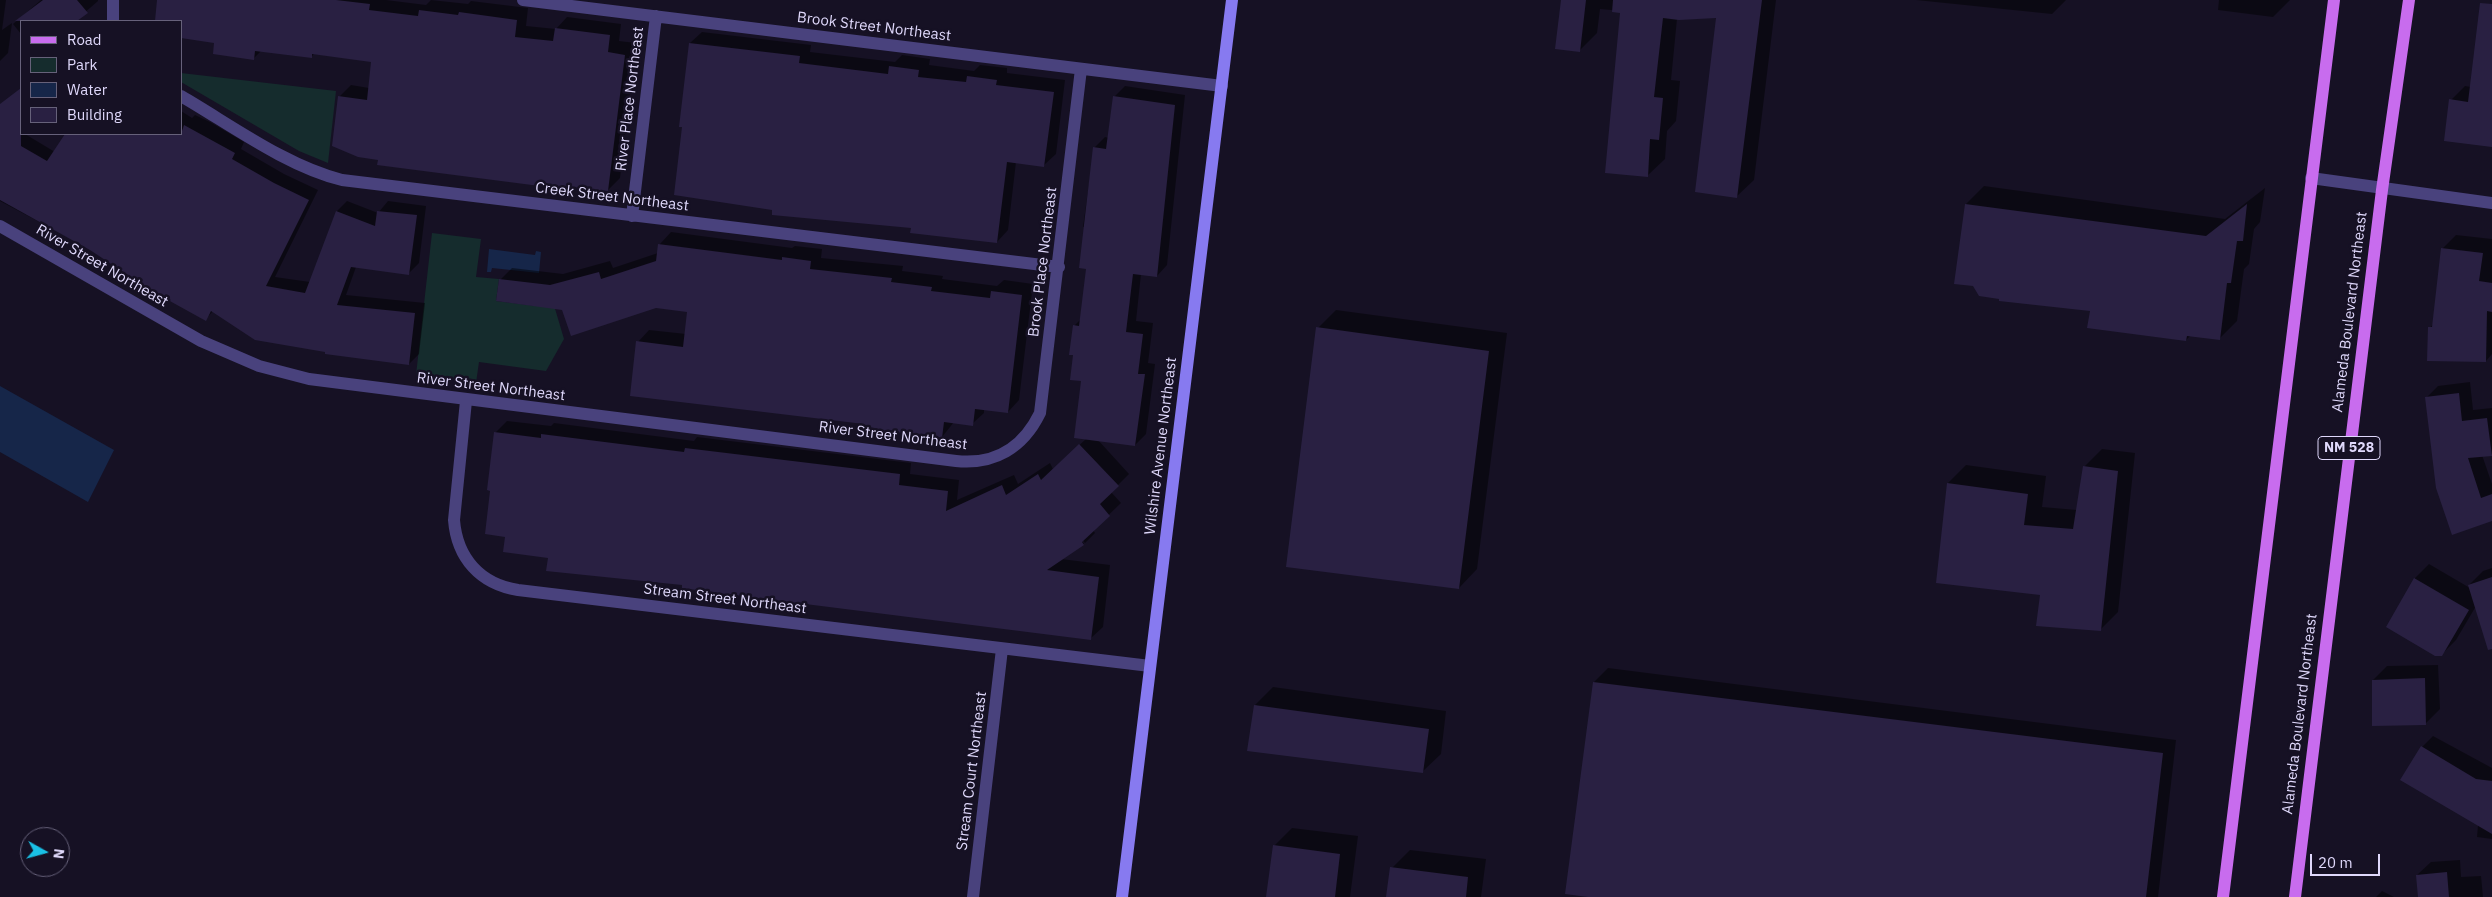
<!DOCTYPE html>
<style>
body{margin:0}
#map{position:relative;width:2492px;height:897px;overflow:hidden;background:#161124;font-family:"IBM Plex Sans",sans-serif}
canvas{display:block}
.legend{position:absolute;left:20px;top:20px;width:162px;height:115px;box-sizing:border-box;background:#161124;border:1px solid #66617a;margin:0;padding:6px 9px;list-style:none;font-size:15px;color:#dfd8fb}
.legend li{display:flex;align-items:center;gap:10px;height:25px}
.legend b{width:25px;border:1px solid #66617a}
.north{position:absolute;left:20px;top:827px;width:50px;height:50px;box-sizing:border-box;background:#161124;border:1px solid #66617a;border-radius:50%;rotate:97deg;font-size:14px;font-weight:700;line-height:20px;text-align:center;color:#dfd8fb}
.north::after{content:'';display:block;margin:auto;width:18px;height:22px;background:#1ac0e5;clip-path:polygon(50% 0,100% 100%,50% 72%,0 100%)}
.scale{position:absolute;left:2310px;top:854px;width:70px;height:22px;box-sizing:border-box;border:2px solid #dfd8fb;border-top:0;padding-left:6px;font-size:15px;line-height:18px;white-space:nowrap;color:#dfd8fb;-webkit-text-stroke:4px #161124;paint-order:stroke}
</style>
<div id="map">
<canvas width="2492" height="897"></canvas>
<ul class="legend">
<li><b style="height:6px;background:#c86cee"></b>Road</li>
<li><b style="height:14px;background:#152c2d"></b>Park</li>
<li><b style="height:14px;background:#162649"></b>Water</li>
<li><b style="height:14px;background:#292042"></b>Building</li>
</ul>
<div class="north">N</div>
<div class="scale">20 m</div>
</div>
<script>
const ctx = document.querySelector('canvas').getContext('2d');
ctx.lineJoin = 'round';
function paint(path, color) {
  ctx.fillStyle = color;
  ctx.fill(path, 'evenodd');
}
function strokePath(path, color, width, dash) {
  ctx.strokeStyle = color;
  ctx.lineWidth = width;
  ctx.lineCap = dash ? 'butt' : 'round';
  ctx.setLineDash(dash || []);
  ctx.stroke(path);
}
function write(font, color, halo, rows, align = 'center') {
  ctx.font = font + ' "IBM Plex Sans",sans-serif';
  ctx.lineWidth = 5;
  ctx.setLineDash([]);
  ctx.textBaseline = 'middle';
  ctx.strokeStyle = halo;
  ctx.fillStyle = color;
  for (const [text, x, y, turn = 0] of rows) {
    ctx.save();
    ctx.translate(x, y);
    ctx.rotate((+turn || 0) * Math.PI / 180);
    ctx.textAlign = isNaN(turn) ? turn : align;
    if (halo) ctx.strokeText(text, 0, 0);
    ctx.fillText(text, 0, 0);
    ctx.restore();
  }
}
const green = new Path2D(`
 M181,73l155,18 -8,72 -29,-12 -118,-69z
 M432,233l49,6 -5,38 23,2 -3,22 41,5 11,-21 16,54 -18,32 -67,-9 -3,21 -60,-8z`);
const water = new Path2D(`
 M489,249l46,6 1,-4 5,1 -2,21 -47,-5 -1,4h-4z
 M0,386l114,64 -26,52 -88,-50z`);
const shadow = new Path2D(`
 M0,0h6l-4,30 10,-7 -4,30 -8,8z
 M41,0h57v1l-23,20h-54v13l-8,-10z
 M159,0h227l40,5 5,-5 37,4 3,-3 57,7 -2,18 30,3 11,-12 54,7 -2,17 17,2 -16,135 -12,12 -42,-5 -4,3 -183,-29 -40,-62 12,-12 18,3 4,-27 -59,-7 -3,3 -50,-6 -7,7 -38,-17 -35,-20h-25z
 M1562,0h214l-22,180 -18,17 -18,-180 -41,2 -6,61 9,1 -4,40 -9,10 -2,28 -18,17 -25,-165 -22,-2 -3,24 -17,17z
 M1916,0h150l-14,14z
 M2219,0h71l-17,17 -55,-7z
 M2492,24v121l-41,-45 14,-14 6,1z
 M702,32l109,13 -1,7 85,10 7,-7 28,4 -1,6 45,6 6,-6 27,3v5l58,7 -9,74 -12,11 -28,-3 -8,68 -11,12 -85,-15 -138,-18 -91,-83 7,-83z
 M1125,86l60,9 -18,170 -10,11 -16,-2 -5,47 17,2 -5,40 7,1 -9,70 -11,11 -37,-5 31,34 -18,18 10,11 -28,27 2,3 -10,10 -5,-6 4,7 -23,15 49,6 -7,62 -12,11 -542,-81 -43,-21 -15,-46 4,-57 12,-12 44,5 3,-3 140,18 3,-4 214,26 -1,11 49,6 -2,20 57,-25 4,9 32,-21 3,6 33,-30 -3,-59 -9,-26v-28l7,-7 6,-52 -2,-40h-2l11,-79 11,-11 4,1 5,-41z
 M181,111l11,7 3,-3 15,7 34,20 -3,7 43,25 34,16 -43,87 35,5 27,-71 10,-10 31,12 10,-12 38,5 -7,57 -10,10 -53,-6 -10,28 79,8 -6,51 -10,10 -83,-13 -113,-40 -7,8 -116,-70 -90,-48v-82l55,33 11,-18h115z
 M1984,186l241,33 40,-31 -5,34 -6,7 -5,35 -5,5 -7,52 -18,18 -28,-4 -5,5 -95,-30 -125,-106z
 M671,232l121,16 3,-2 27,3 -1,9 82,8 -1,5 41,5 -1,3 55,7 7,-6 29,4 -14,116 -11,12 -24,-3v4l-12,11 -18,-2 -12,15 -304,-95 11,-12 37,4 3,-23 -33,-4 -93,1 -63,-28 12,-12 51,6 47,-13 3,7 45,-15 2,-9z
 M2456,235l36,4v115l-6,7 -56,-33 3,-4 9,-75z
 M1336,310l171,23 -30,236 -18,19 -141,-260z
 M2470,382l3,28 19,-2v46l-10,1 10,29v36l-66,-122 12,-12z
 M2102,449l33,4 -17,159 -18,18 -58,-36 -94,-111 18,-18 80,11 -4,31 35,3 7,-43z
 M2429,564l41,24 -1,-3 14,-14 9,-3v57l-16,-19 -20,34 -14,14 -54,-27 27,-49z
 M2438,665l2,44 -14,14 -53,-43 14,-14z
 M1608,668l568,72 -18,157h-559l-33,-4 28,-211z
 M1273,687l173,24 -5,43 -19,18 -167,-67z
 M2433,736l59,32v71l-15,-2 1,-12 -56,-78z
 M1292,828l66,8 -8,61h-82l6,-51z
 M1410,850l76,9 -5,38h-93l4,-29z
 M2460,860l1,17 20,-1 2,21h-64l-2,-22 14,-13z
 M2382,891l12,6h-18z`);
const building = new Path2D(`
 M43,0h34l11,13 -11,8h-62z
 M157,0h179l34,4 -1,6 49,6 1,-6 39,5 1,-3 58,8 -2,17 38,4 2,-13 55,7 -2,17 17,3 -17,136 -45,-5v3l-186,-24 1,-5 -20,-3 -26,-11 6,-50 29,4 4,-38 -59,-8v4l-57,-7 -1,9 -41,-6 1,-11 -33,-5v-17h-26z
 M1561,0h25l-6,52 -25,-3z
 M1613,0h149l-25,198 -42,-6 21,-174 -37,2 -16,-2 -9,79 9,1 -4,42 -9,-1 -2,38 -43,-4 15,-160 -8,-1z
 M2480,3l12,1v143l-48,-6 5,-42 19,3z
 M689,43l111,13 -1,7 89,11 1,-8 30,4 -1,7 48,5 1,-6 30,4 -1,5 58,7 -10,75 -37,-5 -10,81 -87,-10 1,-5 -139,-13v-5l-98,-15 8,-68h-3z
 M21,88v58l26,15 18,-27h116l3,-9 51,28 -3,6 42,24 35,17 -43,86 39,7 31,-82 39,15 2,-15 40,4 -8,60 -58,-8 -14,38 78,8 -6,52 -84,-11v-2l-70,-12 -44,-29 -5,10 -76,-42 1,-2 -41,-27 -90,-50v-96z
 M1113,96l62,9 -18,172 -24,-3 -7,58 17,2 -5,40h7l-10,72 -61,-8 7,-57 -11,-1 3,-25h-4l4,-30 6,1 7,-57 -7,-1 14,-121 13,2z
 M1965,204l241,32 41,-32 -4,37h-6l-6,42h-4l-7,57 -33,-4 -1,5 -99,-13 3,-17 -91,-10v-2l-20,-3 -6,-10 -19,-2z
 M658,244l124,16v-3l29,4 -1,8 82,9 -1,4 41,5 -1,4 59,7 1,-7 31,4 -14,118 -33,-4 -2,17 -29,-4 -2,16 -79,-10 1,-4 -234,-28 6,-55 47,6 4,-35 -31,-4 -85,28 -9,-26 -66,-9 3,-22 51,6 49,-13 2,7 55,-18z
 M2441,248l42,5 -4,28 13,2v29l-5,-1 -1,51 -59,-1 1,-34h4z
 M1316,327l173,24 -30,238 -173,-22z
 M2459,393l3,28 25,-3 5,38 -24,2 13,40 11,-4v27l-40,14 -16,-47 -11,-91z
 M494,432l47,6v-4l143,18 1,-4 215,26 -1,11 49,6 -2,20 56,-26 4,10 32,-21 3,6 38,-36 40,42 -19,18 10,12 -28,26 2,3 -37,25 52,7 -8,63 -373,-47 -36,-5v-3l-136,-14 2,-13 -45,-6 2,-15 -20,-3 5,-43 -3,-1z
 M2083,466l35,5 -17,160 -65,-5 4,-31 -104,-12 11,-100 81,11 -4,31 49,4z
 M2492,577v72l-4,1 -20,-65z
 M2414,578l55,32 -27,46h-7l-49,-29z
 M2425,678l1,47 -54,1v-46z
 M1593,682l570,71 -17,144h-558l-23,-3z
 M1254,705l175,24 -6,44 -176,-22z
 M2421,746l55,33 16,2v53l-92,-54z
 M1273,845l67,9 -5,43h-69z
 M1390,867l78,10 -2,20h-80z
 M2447,872l2,25h-31l-2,-22z`);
const street = new Path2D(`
 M113,0v21
 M523,0l699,86
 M181,96c50,29 105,70 161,84l717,87
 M2311,178l181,25
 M632,216l24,-200
 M0,226l201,115 58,25 50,13 647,82c38,4 67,-13 84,-48l41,-344
 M466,401l-12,119c3,38 26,64 64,70l632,76
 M973,897l29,-248`);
const secondary = new Path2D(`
 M1122,897l110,-897`);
const primary = new Path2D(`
 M2223,897l111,-897
 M2295,897l87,-707 27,-190`);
const shields = [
 [2349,448,62]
];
const shieldNames = [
 ["NM 528",2349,448]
];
const streetNames = [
 ["Brook Street Northeast",874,27,7],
 ["River Place Northeast",630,99,-83],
 ["Creek Street Northeast",612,197,7],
 ["Brook Place Northeast",1043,262,-83],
 ["River Street Northeast",102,266,30],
 ["Alameda Boulevard Northeast",2350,312,-83],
 ["River Street Northeast",491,387,7],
 ["River Street Northeast",893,436,7],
 ["Wilshire Avenue Northeast",1161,446,-83],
 ["Stream Street Northeast",725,599,7],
 ["Alameda Boulevard Northeast",2300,714,-83],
 ["Stream Court Northeast",972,771,-83]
];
paint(green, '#152c2d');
paint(water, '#162649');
paint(shadow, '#0007');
paint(building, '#292042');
strokePath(street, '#49427d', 12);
strokePath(secondary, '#877af0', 12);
strokePath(primary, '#c86cee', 12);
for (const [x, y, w] of shields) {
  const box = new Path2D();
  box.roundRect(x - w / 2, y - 11.5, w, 23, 4);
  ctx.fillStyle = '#161124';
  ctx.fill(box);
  strokePath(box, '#dfd8fb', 1);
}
write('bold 14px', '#dfd8fb', null, shieldNames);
write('15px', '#dfd8fb', '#161124', streetNames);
</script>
